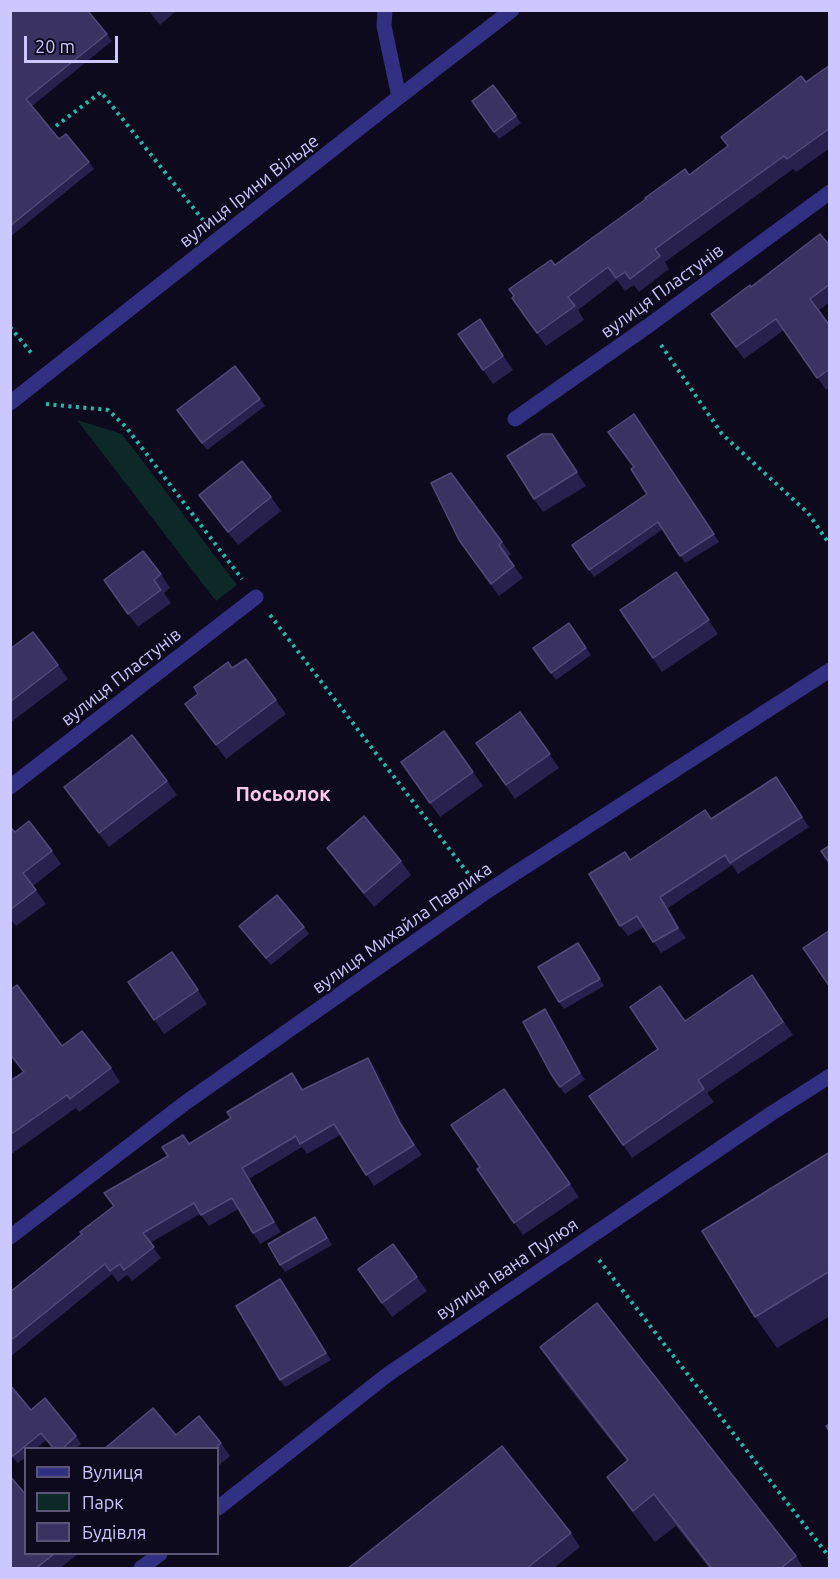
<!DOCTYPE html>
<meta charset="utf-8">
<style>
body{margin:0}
#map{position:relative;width:840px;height:1579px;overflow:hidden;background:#0d0a1e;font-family:Ubuntu,sans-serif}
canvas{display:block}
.frame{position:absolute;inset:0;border:12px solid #ccc7ff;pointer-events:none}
.legend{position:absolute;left:24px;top:1447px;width:195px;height:108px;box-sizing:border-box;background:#0d0a1e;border:2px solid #595678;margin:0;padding:8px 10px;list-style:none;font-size:18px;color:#ccc7ff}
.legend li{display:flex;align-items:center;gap:12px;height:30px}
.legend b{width:30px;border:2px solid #595678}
.scale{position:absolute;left:24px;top:36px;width:94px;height:27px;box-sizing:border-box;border:3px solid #ccc7ff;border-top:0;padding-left:8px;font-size:18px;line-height:21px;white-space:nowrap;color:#ccc7ff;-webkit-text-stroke:4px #0d0a1e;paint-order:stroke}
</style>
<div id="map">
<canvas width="840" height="1579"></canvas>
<div class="frame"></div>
<ul class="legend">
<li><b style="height:8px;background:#313082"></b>Вулиця</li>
<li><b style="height:16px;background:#0c2827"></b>Парк</li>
<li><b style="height:16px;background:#3a3261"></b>Будівля</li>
</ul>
<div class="scale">20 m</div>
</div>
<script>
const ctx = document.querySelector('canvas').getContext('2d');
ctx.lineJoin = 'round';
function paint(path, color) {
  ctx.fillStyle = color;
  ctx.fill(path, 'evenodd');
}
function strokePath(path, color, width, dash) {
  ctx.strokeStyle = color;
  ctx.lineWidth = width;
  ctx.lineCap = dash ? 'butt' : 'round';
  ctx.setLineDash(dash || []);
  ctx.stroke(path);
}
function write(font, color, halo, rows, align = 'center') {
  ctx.font = font + ' Ubuntu,sans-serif';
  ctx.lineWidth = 5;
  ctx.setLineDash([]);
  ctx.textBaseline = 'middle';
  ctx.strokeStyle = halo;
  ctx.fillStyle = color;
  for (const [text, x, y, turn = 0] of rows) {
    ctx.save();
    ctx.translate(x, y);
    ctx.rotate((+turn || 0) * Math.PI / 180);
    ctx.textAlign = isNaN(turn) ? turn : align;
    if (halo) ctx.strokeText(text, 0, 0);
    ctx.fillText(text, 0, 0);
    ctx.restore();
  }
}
const green = new Path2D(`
 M77,420l45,14 115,151 -21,16z`);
const path = new Path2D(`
 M56,126l45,-34 102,128
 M10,327l23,28
 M661,345l61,89 86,79 22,32
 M46,404l62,6 18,17 116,152
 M270,615l200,261
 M599,1260l231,298`);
const lane = new Path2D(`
 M385,10l-1,16 15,71`);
const street = new Path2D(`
 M10,403l389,-306 113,-87
 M515,419l133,-93 182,-134
 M10,787l246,-190
 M10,1237l175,-134 298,-209 347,-224
 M218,1508l169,-133 385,-262 58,-37
 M141,1568l19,-14`);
const wall = new Path2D(`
 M148,10h29l-17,15z
 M10,13l97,21 5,7 -80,65 27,33 30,23 5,7 -84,68z
 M830,65v83l-34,24 -3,-3 -128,93 4,7 -30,23 -5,-7 -9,6 -8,-11 -39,30 6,10 -38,26 -34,-48 43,-33 134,-90 38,-28 79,-65z
 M493,85l28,38 -22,16 -27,-38z
 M830,246v56l-12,9 12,15v61l-4,3 -42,-60 -40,29 -33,-45 40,-27z
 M480,319l33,51 -20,14 -35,-50z
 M260,399l5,7 -58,44 -25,-33z
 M634,414l85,128 -34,21 -22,-34 -69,48 -22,-32 75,-51 -14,-27z
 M552,434l34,52 -43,26 -9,-13z
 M199,495l72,2 10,14 -43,34z
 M459,540l43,2 9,12 -4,3 16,21 -24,18z
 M676,572l42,62 -56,38 -42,-62z
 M161,574l9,14 -6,5 7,10 -33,24 -25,-33z
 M569,623l22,32 -35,25 -23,-32z
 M10,649l48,16 10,14 -58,44z
 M232,668l44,32 10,14 -60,45 -41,-55z
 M520,712l39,56 -44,31 -39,-56z
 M444,731l39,55 -43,31 -39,-55z
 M776,777l33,50 -71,47 -6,-9 -64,43 18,30 -25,15 -17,-26 -16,9 -8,-10 5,-74 5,8 81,-41z
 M167,781l10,14 -68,52 -45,-60z
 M10,827l5,5 37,19 9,13 -28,22 13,18 -30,22 -6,-7z
 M327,848l74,13 10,14 -37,32 -37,-45z
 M239,926l65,1 5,7 -38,31z
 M583,950l21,36 -40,23 -5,-7z
 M172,952l35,52 -43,30 -36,-52z
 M752,975l41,60 -86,58 7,9 -82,56 -43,-62 69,-47 27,-28z
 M10,990l52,56 49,22 9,14 -41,30 -3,-4 -66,47v-74l14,-9 -14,-17z
 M545,1009l5,7 35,64 -20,14 -14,-20z
 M368,1058l7,10 32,65 15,22 -48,31 -34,-51 -33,19 -5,-7 -53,32 32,53 -21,12 -22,-35 -29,17 -9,-12 -50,29 11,15 -29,23 -5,-6 -9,7 -6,-8 -102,83v-65l72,-58 31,-28 -9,-13 86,-49 41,-26 61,-45 11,17z
 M504,1089l75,108 -56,38 -46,-66 3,-2z
 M830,1152v164l-53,32 -22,-31z
 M320,1224l12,21 -47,27 -5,-7z
 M393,1244l34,47 -35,26 -34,-48z
 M280,1279l51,81 -46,27 -5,-7z
 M540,1347l256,209 8,13h-94l-34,-43 -21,16 -26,-34 -22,-31 20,-16 -65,-82z
 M10,1385l21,25 45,26 5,8 -6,5h-21l-8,-9 -10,9h-10v8l-8,6 -8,-8z
 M176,1435l45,8 9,13 -12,10v-17h-114z
 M571,1533l9,14 -27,22h-206z
 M26,1554h52l-19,15h-49z`);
const shadedWall = new Path2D(`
 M480,319l9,14 24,37 -10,-14z
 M552,434l10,13 24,39 -9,-14z
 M660,897l8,11 18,30 -8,-10z
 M545,1009l5,7 35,64 -5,-7z
 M368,1058l7,10 32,65 15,22 -22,-32z
 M242,1168l7,11 32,53 -7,-10z`);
const building = new Path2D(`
 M13,10h74l20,24 -81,65 33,40 7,-5 23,28 -79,64v-213z
 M830,65v63l-43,31 -3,-3 -129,93 5,7 -30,23 -5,-7 -9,6 -8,-11 -40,30 7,9 -38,27 -25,-35 2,-2 -5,-7 42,-29 4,5 91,-66 -1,-1 40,-29 4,6 39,-29 -7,-9 80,-61 5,6z
 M493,85l23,31 -22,16 -22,-31z
 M820,234l10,12v38l-20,15 20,27v43l-13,9 -41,-59 -40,28 -25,-33 39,-29 1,2z
 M480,319l23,37 -20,14 -25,-36z
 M235,366l25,33 -58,44 -25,-33z
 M634,414l80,120 -34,22 -22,-34 -69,48 -17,-25 75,-51 -16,-25 3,-2 -26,-35z
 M542,434h10l25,38 -43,27 -27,-43z
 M242,461l29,36 -43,35 -29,-37z
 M451,473l51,69 -3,3 15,21 -23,18 -32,-44 -28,-57z
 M143,551l18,23 -7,6 7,10 -33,24 -24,-34z
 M676,572l33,48 -56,38 -33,-48z
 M569,623l17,25 -35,25 -18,-25z
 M33,632l25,33 -48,37v-53z
 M246,659l30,41 -60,45 -31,-41 13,-10 -4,-7 34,-25 4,6z
 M520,712l30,42 -44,31 -30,-42z
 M444,731l29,41 -43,31 -29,-41z
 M132,735l35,46 -68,52 -35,-46z
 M776,777l26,40 -72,46 -5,-8 -65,42 18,31 -25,14 -16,-26 -17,10 -31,-52 36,-22 5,8 75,-50 6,9z
 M364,816l37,45 -37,32 -37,-45z
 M29,821l23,30 -29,22 13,17 -26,20v-83l5,5z
 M830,845v19l-9,-13z
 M277,895l27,32 -38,31 -27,-32z
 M830,930v57l-27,-39z
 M578,943l22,36 -41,23 -21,-35z
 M172,952l26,38 -44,30 -26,-38z
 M752,975l31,47 -85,58 6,9 -81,56 -34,-49 69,-47 -28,-42 30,-21 25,35z
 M17,985l45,61 20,-15 29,37 -41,31 -3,-4 -57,40v-54l14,-9 -14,-18v-64z
 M545,1009l35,64 -20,14 -9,-13 -28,-52z
 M368,1058l32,65 14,22 -48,30 -32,-51 -34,20 -4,-8 -54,32 32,54 -21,11 -21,-35 -31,17 -7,-12 -51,30 11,14 -30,23 -4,-6 -10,7 -5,-7 -95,77v-49l72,-58 -2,-2 34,-26 -10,-13 64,-37 -6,-9 21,-12 6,9 42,-26 -4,-6 65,-39 10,17z
 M504,1089l66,95 -56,39 -37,-54 3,-2 -29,-42z
 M830,1152v119l-75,46 -53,-86z
 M315,1217l12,21 -47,27 -12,-21z
 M393,1244l24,33 -35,26 -24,-34z
 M280,1279l46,74 -46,27 -44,-74z
 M597,1303l199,253 -16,13h-68l-58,-75 -21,17 -26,-34 21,-17 -88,-113z
 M10,1385l21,25 14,-12 31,38 -14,13h-8l-13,-16 -28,23 -3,-2z
 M153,1408l23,27 23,-19 22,27 -6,6h-111z
 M830,1424v8l-4,-6z
 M502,1446l69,87 -45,36h-179z
 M10,1476l16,19v59h28l-19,15h-25z`);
const streetNames = [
 ["вулиця Ірини Вільде",249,191,-38],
 ["вулиця Пластунів",662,291,-36],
 ["вулиця Пластунів",121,677,-38],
 ["вулиця Михайла Павлика",402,928,-35],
 ["вулиця Івана Пулюя",507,1269,-34]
];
const neighbourhoodNames = [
 ["Посьолок",283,794]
];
paint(green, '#0c2827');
strokePath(path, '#22b8ab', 4, [3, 4.5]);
strokePath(lane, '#313082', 15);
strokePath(street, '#313082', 15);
paint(wall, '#28214e');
paint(shadedWall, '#161033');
paint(building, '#3a3261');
strokePath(building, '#514a7a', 1.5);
write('18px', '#ccc7ff', '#0d0a1e', streetNames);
write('bold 20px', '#ffc9ed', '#0d0a1e', neighbourhoodNames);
</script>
